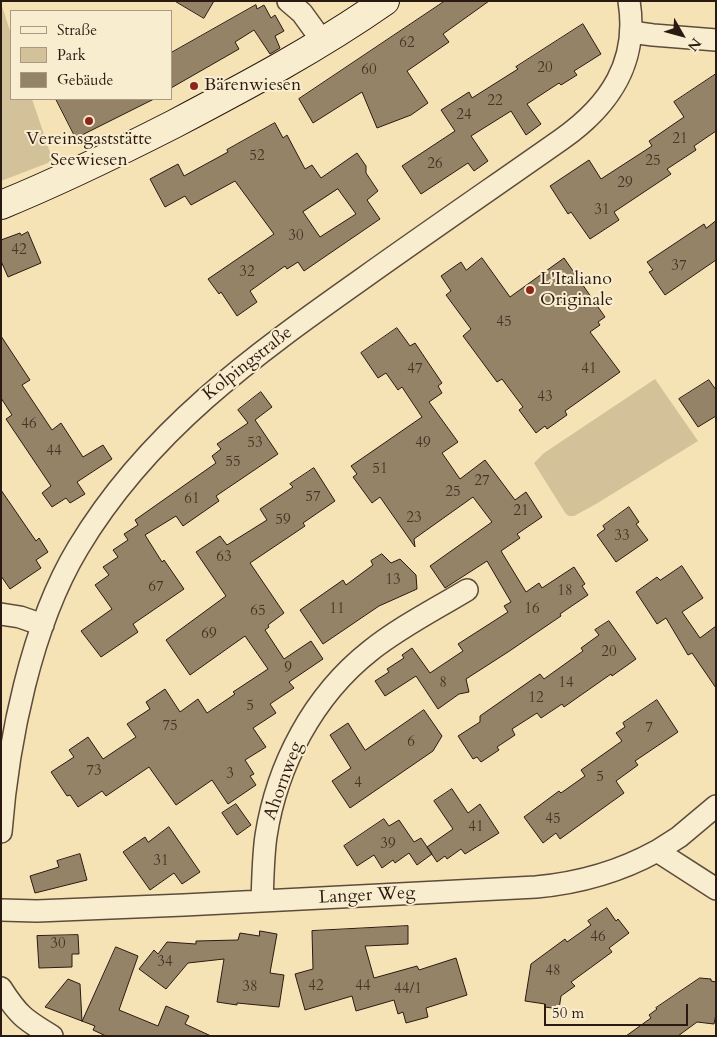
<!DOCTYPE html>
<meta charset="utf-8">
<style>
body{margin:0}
#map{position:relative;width:717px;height:1037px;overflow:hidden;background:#f6e3b5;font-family:Cardo,serif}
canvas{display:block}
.frame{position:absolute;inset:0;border:2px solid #2b1a12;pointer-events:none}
.legend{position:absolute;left:10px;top:10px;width:162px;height:90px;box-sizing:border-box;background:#f9edcf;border:1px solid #a79983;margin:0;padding:6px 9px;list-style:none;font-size:15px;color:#2b1a12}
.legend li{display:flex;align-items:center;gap:10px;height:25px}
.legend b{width:25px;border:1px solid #a79983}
.north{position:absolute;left:657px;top:10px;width:50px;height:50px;-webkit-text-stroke:4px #f9edcf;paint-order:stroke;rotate:128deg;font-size:14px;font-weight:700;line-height:20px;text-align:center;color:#2b1a12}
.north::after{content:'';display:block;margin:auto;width:18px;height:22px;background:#2b1a12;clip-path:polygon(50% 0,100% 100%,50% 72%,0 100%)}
.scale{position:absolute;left:544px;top:1004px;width:144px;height:22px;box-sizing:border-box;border:2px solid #2b1a12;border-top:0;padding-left:6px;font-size:15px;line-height:18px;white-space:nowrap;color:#2b1a12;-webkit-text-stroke:4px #f9edcf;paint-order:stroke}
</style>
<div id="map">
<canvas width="717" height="1037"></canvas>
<div class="frame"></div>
<ul class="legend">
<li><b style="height:6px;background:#f9edcf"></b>Straße</li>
<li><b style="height:14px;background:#d3c199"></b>Park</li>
<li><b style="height:14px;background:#958367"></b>Gebäude</li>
</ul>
<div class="north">N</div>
<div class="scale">50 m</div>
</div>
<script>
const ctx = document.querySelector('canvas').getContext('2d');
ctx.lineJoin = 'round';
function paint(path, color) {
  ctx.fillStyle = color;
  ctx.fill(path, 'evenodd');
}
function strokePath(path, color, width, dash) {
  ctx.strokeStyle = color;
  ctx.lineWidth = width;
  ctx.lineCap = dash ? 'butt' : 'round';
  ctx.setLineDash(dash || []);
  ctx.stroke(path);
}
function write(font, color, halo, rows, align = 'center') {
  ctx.font = font + ' Cardo,serif';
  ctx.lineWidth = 4;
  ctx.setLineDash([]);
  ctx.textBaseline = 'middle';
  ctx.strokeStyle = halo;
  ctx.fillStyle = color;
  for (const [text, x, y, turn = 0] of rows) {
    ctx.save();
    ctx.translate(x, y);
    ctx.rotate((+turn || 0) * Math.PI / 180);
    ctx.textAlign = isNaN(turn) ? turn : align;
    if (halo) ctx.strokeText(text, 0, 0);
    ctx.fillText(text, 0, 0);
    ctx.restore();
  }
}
const green = new Path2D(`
 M1,3l10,31v65h21l21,62 -52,20z
 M655,379l43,62 -102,63 -22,12h-5l-3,-2 -29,-46 -3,-5 10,-10z`);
const building = new Path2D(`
 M175,1h39l-10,17z
 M445,1h44l-46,33 6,8 -42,29 21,32 -17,12 -34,13 -15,-36 -49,31 -14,-24z
 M256,5l1,4 7,-4 7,13 4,-3 9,16 -9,5 5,12 -10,6 -16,-24 -19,12 4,7 -68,39v-35z
 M583,24l18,30 -27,17 3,4 -16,10 -2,-2 -32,21 14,20 -15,11 -15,-24 -40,25 17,25 -14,10 -6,-8 -47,31 -19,-28 53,-35 -14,-21 28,-18 3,6 46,-29 -2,-2z
 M716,74v57l-22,15 2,4 -29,19 4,5 -57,38 5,8 -29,19 -19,-27 -3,2 -18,-28 39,-26 12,19 51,-33 -3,-5 35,-24 -10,-15z
 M56,99h98l-78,39z
 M275,123l8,15 4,-3 18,34 7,-4 9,13 36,-25 9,13v7l12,18 -11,9 13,19 -76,52 -6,-9 -11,7 -2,-3 -35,25 7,11 -20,14 -16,-24 -2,2 -11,-15 66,-45 -39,-53 -44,24 -6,-9 -20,11 -15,-28 28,-15 6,12 44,-24 -1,-2zM338,189l18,25 -36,23 -17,-25z
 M716,221v39l-51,35 -16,-23 4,-2 -6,-8 57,-38 2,4z
 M28,232l13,31 -33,14 -7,-16v-21l19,-7 1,2z
 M482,258l28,39 54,-39 41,59 -7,5 2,3 -10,7 30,40 -55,39 2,4 -20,14 -2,-3 -9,7 -17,-23 4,-3 -21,-28 -5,3 -34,-46 8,-7 -25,-34 5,-4 -10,-15 20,-14 5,8z
 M397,328l13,18 5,-3 27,40 -4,3 4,7 -13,9 29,40 -16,11 18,26 25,-19 30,40 11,-8 16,25 -25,17 3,4 -19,13 25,41 13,-9 3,5 32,-21 11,17 -3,2 6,9 -28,19 1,2 -53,36 -42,27 3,13 -10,2 -21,15 -22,-33 -31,20 -10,-15 14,-9 -2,-3 17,-11 -2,-3 10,-7 18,25 33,-22 -5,-7 50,-32 -4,-6 7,-4 -24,-41 -42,27 -15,-22 62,-44 -19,-25 -59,42 1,8 -35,-50 -8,6 -19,-26 4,-3 -6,-8 71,-49 -20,-30 -4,3 -12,-17 -8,5 -17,-25z
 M1,336l29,44 -8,5 30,45 9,-7 22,34 20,-12 9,14 -35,23 8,12 -15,9 -4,-5 -14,9 -10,-14 9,-7 -45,-67 6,-4 -11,-17z
 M709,380l7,10v26l-18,11 -19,-28z
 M261,392l11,15 -17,13 23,34 -62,42 3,5 -36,25 -7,-10 -31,19 17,27 2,-2 20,29 -51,35 5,8 -37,25 -20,-26 31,-22 -17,-24 14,-10 -6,-8 15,-10 -5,-7 15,-10 -4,-6 14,-9 -3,-5 81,-57 -4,-7 9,-7 -4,-5 31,-21 -10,-13z
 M314,468l21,33 -32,22 2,3 -55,37 34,50 -16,12 1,2 -4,3 19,29 27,-18 12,18 -34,23 5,6 -24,16 6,9 -23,15 13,19 -21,13 9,14 -4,2 6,9 -28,19 -16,-24 -36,25 -27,-38 -43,29 -4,-5 -24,16 -8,-12 -3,1 -16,-24 23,-15 -5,-7 19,-13 15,22 33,-22 -9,-13 23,-15 -4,-7 19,-13 15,23 18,-13 9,14 28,-19 -2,-2 35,-23 -23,-33 -55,39 -24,-35 60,-44 -30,-44 24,-16 7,9 40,-25 -7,-11 33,-22 -3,-3z
 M1,490l35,51 3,-3 9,14 -12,8 5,8 -31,21 -9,-13z
 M629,507l10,15 -3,2 12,16 -32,22 -19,-27 8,-6 -2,-3z
 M382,554l9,9 9,-4 16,16 1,14 -38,17 -56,38 -23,-34 43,-30 3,5 27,-20 -2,-4z
 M682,566l21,32 -21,14 18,26 16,-12v62l-24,-35 -4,2 -22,-37 -9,6 -21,-32 21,-15 3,3z
 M609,621l27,38 -24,17 -1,-2 -47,33 -2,-3 -21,14 -4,-5 -25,16 3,6 -18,12 2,3 -18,12 -4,-5 -4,2 -15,-23 22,-14v-6l60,-42 4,5 39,-28 -2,-3 18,-13 -4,-5z
 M657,700l21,32 -43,29 3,4 -22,16 8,12 -64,46 -4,-6 -13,10 -19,-26 35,-26 2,2 24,-17 -4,-6 41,-29 -6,-8 9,-6 -2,-4z
 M424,710l18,26 -9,15 -83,57 -18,-27 19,-13 -21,-33 18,-12 17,27z
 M452,789l16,24 12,-9 19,29 -34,21 -4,-5 -14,10 -2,-3 -8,6 -10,-15 26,-18 -19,-28z
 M236,804l15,21 -14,10 -15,-22z
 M384,819l5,7 10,-6 15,22 7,-4 11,16 -15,11 -8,-12 -14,10 -2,-3 -11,8 -8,-13 -17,11 -13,-20z
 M169,827l31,45 -18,12 -8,-11 -24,17 -27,-38 22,-15 3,5z
 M80,854l7,26 -52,13 -5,-17 29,-9 -2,-6z
 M607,908l9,13 2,-2 11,14 -20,15 3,4 -41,30 4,4 -14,10 -2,13 -14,-2v-3l-20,-3 6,-37 34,-25 2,3 24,-17 -3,-4z
 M408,926v18l-43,2 9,32 43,-12 2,4 37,-12 11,37 -41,13 2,9 -22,6 -3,-11 -5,2 -4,-14 -38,11 -4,-15 -47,14 -10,-36 18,-5 -1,-38z
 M260,931l17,3 -7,39 14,2 -5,32 -42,-4v2l-20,-3 7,-43 -36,4 -22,26 -27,-20 15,-19 4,4 9,-12 29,2v-3l42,-1 2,-7 19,3z
 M78,935l1,19h-7v13l-33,1 -2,-32z
 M116,947l22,9 -19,54 39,16 8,-20 23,10 -4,8 26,12h-105l-13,-6 2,-4 -50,-19 23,-28 12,5 2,37z
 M700,978l11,1v2l5,1v32l-2,10 -17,-2 -19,14h-52l25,-18 -2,-3 8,-6 -1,-1z`);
const street = new Path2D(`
 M288,1l14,12 21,29
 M631,32l22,3 63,5
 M1,614l19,3 23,8
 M1,832c7,-90 30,-206 77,-284 70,-117 175,-192 284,-269 66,-47 133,-93 200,-140 48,-34 77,-77 67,-138
 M657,851l22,-14 37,-31
 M262,900c1,-21 1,-43 4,-64 11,-71 47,-140 104,-185 30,-24 64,-41 97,-61
 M1,910l36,1 147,-6 352,-18c44,-4 83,-15 121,-36l59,38
 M1,988c17,27 24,32 51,48`);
const secondary = new Path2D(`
 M1,205c59,-24 116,-52 173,-81 72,-38 144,-76 211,-123`);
const markers = [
 [194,86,5,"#8f2418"],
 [89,121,5,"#8f2418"],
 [530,290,5,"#8f2418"]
];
const numberNames = [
 ["62",407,44],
 ["20",545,69],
 ["60",369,71],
 ["22",495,102],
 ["24",464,116],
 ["21",680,140],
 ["52",257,157],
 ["25",653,162],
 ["26",435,165],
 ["29",625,184],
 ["31",602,211],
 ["30",296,237],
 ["42",19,251],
 ["37",679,267],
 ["32",247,273],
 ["45",504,323],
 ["47",415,370],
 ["41",589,370],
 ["43",545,398],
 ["46",29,425],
 ["53",255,444],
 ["49",423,444],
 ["44",54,452],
 ["55",233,463],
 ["51",380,470],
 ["27",482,482],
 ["25",453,493],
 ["57",313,498],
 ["61",192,500],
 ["21",521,512],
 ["23",414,519],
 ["59",283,521],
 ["33",622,537],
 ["63",224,558],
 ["13",393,581],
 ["67",156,588],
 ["18",565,592],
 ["11",337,610],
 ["16",532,610],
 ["65",258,612],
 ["69",209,635],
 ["20",609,653],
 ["9",288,669],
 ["8",443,684],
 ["14",566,684],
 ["12",536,699],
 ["5",250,707],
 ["75",170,727],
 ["7",649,729],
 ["6",411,743],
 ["73",94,772],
 ["3",230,775],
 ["5",600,778],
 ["4",358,784],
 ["45",553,820],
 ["41",476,828],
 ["39",388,845],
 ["31",161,862],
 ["46",598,938],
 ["30",58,945],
 ["34",165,963],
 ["48",553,972],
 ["42",316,987],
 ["44",363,987],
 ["38",250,988],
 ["44/1",408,990]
];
const poiNames = [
 ["Bärenwiesen",204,86],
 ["Vereinsgaststätte",89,140,"center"],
 ["Seewiesen",89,161,"center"],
 ["L'Italiano",540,280],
 ["Originale",540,301]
];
const streetNames = [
 ["Kolpingstraße",248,364,-38],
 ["Ahornweg",284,781,-70],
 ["Langer Weg",367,896,-3]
];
paint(green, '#d3c199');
paint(building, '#958367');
strokePath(building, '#2b1a12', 1);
strokePath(street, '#5e4c3b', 24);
strokePath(secondary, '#2b1a12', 30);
strokePath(street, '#f9edcf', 21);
strokePath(secondary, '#f9edcf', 28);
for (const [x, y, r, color] of markers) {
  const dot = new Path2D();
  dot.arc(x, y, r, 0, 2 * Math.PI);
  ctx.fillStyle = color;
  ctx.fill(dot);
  strokePath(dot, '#f9edcf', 2);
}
write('15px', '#463427', null, numberNames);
write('18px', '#2b1a12', '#f9edcf', poiNames, 'left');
write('18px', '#2b1a12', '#f9edcf', streetNames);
</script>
